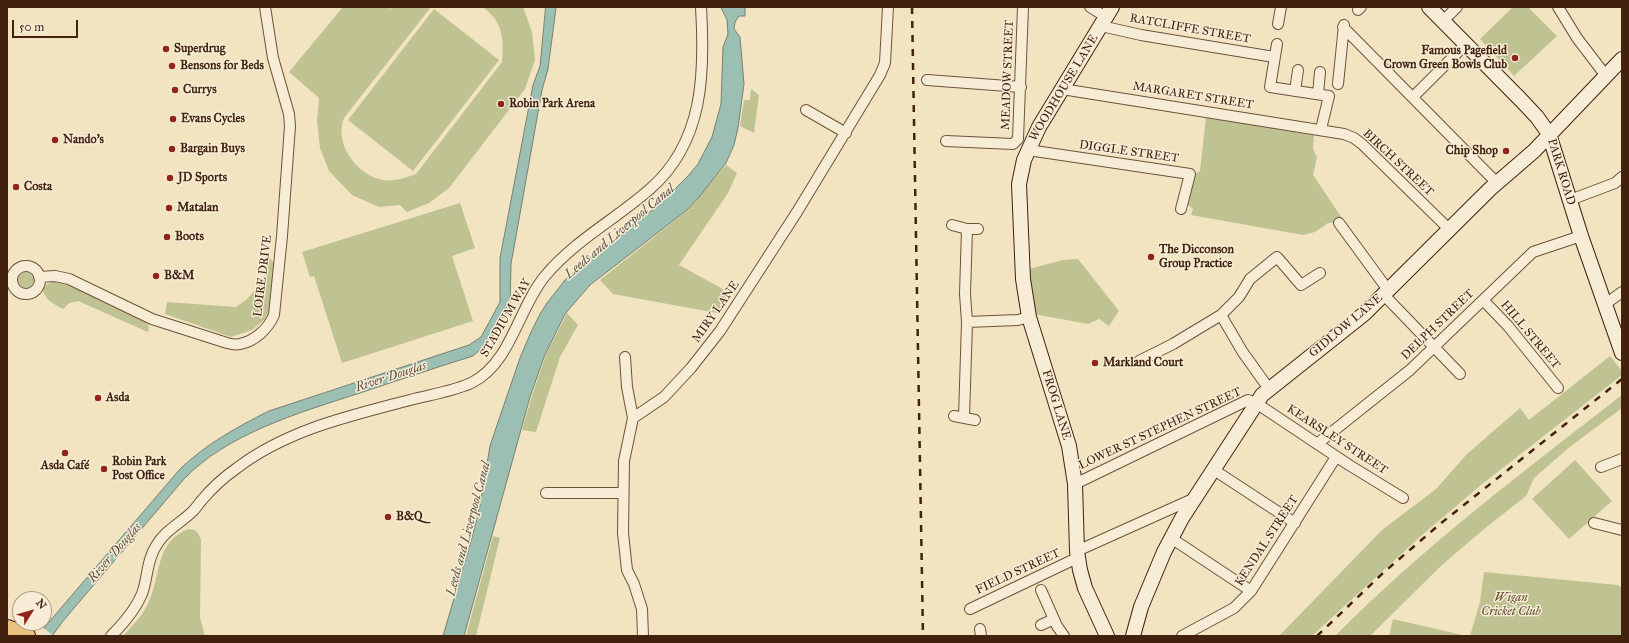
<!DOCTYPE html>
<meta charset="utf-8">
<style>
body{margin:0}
#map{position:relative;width:1629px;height:643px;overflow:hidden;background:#f2e4c1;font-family:"IM FELL Great Primer",serif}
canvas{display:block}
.frame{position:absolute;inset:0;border:8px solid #42210e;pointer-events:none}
.north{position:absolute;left:12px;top:591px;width:40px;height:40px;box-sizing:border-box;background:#f7edd7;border:1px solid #af9b87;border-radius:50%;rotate:53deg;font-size:11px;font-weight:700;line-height:16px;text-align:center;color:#42210e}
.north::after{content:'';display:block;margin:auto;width:14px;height:18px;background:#8f2418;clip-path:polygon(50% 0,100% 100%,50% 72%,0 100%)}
.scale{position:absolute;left:12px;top:20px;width:66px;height:18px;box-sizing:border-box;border:2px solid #42210e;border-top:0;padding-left:5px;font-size:12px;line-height:14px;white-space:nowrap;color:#42210e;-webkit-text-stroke:3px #f7edd7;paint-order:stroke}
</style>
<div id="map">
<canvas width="1629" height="643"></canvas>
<div class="frame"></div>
<div class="north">N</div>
<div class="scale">50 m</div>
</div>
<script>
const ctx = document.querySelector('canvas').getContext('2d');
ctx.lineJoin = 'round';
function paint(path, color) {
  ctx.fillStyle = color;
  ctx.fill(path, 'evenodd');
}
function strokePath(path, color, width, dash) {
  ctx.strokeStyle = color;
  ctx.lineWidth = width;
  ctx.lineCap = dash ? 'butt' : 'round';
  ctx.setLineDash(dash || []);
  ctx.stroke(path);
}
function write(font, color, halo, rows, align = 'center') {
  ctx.font = font + ' "IM FELL Great Primer",serif';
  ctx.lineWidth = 3;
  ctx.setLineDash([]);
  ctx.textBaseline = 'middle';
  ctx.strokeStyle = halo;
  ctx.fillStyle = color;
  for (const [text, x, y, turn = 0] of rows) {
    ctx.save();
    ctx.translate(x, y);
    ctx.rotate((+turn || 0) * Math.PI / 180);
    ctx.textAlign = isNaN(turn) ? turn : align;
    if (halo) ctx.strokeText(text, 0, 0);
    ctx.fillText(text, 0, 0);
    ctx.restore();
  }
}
const green = new Path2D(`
 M343,7h45l3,2 1,-2h39l-87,111c-10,25 11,54 35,61 13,4 25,-1 37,-5l86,-112c2,-22 1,-42 -20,-55h41l9,25 3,28 -10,29 -76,99 -20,15 -22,9 -7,-7 -21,2 -27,-12 -23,-24 -9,-23 -3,-27 2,-23 -30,-26z
 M1513,7h15l29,29 -43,40 -34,-37z
 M434,9l65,51 -86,111 -65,-51z
 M751,89l8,6 -5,38 -14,-7 4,-26h6z
 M1206,117l108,18 -1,14 4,9 -4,17 29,43 -5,4 -9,1 -13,9 -12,3 -112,-20 2,-6 -7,-6 7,-27 7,-5z
 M726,165l11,8 -9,20 -49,72 51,28 -13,20 -104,-19 -13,-14 88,-70z
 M460,203l15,45 -23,8 21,65 -131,42 -28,-87 -4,1 -8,-25z
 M269,257l5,6 -5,48 -4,8 -13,11 -21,7 -66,-23 2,-12 69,5 11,-8 16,-18z
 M1078,259l41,52 -10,15 -10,-7 -11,5 -54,-10 -5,-45 34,-9z
 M18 280a8 8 0 1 1 16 0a8 8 0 1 1-16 0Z
 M52,282l13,1 10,4 70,35 4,4 -1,6 -70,-31 -9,2 -6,6c-8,-5 -18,-8 -20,-19l3,-5z
 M567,313l11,12 -18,32 -24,75 -14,-2 10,-34 13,-39z
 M1610,356l12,15v4l-141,110 -59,50 -110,101h-33l103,-106 54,-41 31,-35 53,-46 9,12z
 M1622,395v13l-51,38 -37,32 -8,18 -42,33 -42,36 -72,71h-35c88,-89 189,-165 287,-241z
 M1575,460l37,41 -43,38 -37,-40z
 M188,529c8,0 10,3 13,11l-1,78 5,18h-82c11,-12 21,-22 27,-37 11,-27 6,-57 38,-70z
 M493,536l7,2 -24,98h-10z
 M1484,572l133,13 5,2v49h-152l10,-34z
 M1393,619l74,17h-78z`);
const water = new Path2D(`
 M546,7h10v1l-8,61 -6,21 -31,174 -1,41 -2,6 -8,10 -4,11 -13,15 -10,9c-39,12 -77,25 -116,38 -59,19 -130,40 -173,85l-121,142 -11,15h-15l143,-167c26,-25 57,-42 89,-58l200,-66 12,-8 19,-35v-44l33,-173 7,-19z
 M721,7h24v9h-6l-4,6 -1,7 6,8 4,47 -6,44 -4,17 -8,18 -26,33 -13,14 -97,75 -25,29 -21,43 -14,40 -66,239h-21l30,-102 7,-29 10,-59 6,-18 24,-70 11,-26 9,-18 7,-11 18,-23 27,-24 67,-51 28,-28 11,-13 14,-27 9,-33 2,-57 5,-13 -1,-14z`);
const pier = new Path2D(`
 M42,627l12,9h-19z`);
const street = new Path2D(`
 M1090,7l16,10
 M1558,7l19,31 29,38
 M1358,10l3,-3
 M1443,21l14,-14
 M1278,24l3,-17
 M1101,26l40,9 133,22
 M1343,27l154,156
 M1277,44l-7,43 59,9 -8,33
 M927,80l94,7
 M1338,84l6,-59
 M1062,89l282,45 10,4 8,6 87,85
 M1295,91l3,-21
 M1318,94l2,-22
 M1413,97l52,-52
 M806,110l40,23
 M946,141l67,3 5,-5 5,-132
 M1028,150l162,24 -9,35
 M1570,200l45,-17 7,-6
 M1339,223l49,67
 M952,225l15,4h11
 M12 280a14 14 0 1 1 28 0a14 14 0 1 1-28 0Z
 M39,277l16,-1 14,3 83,40 75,24c4,1 9,2 13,1 15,-3 28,-15 34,-29l8,-79 8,-110 -1,-12 -16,-56 -8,-51
 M1384,295l76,79
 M1483,300l25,26 50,62
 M1604,305l18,-13
 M967,322l51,-2 11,-3
 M625,357l2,30 6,31
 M1139,361l34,-17 48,-29
 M1269,389l-27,-38 -21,-36 18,-18 11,-18 27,-22 24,28 19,-12
 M954,416l21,4
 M964,417l3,-95 -2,-28 2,-65
 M1317,444l93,-74 123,-118 48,-16
 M1601,467l21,-8
 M1214,470l81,53
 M1075,484l173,-84 8,3 93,62 54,33
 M546,493h76
 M1594,523l28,7
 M1171,538l80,53
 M1077,551l118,-53
 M1041,590l16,36 7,10
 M970,609l107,-51
 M1041,625l13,-6
 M980,629l1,7
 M111,636c13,-13 26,-28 32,-45 5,-16 4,-31 13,-45 9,-16 25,-23 37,-35 4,-4 6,-8 9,-11 10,-12 22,-23 35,-32 50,-38 112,-52 173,-68 18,-5 46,-9 63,-18 38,-20 45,-73 72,-106 29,-35 71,-57 105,-87 54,-47 55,-116 51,-182
 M643,636l-1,-27 -8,-25 -7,-14 -4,-37 1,-72 9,-43 31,-21 27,-29 29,-37 77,-119 83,-137 5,-12 3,-56
 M1182,636l52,-28 17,-17 85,-134`);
const secondary = new Path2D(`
 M1429,7l92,93 16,17 12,17 32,102 41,117
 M1107,636l-22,-48 -5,-18 -3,-19 -2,-67 -6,-38 -40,-129 -6,-38 -4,-95 5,-24 15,-33 73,-120
 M1133,636l8,-29 23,-55 18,-34 80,-123 102,-81 126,-125 44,-38 88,-92`);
const highway = new Path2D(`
 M7,629l19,7`);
const rail = new Path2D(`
 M912,7l11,629
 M1317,636l66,-63 57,-49 182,-145`);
const markers = [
 [166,49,4,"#8f2418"],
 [1515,58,4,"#8f2418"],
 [172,66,4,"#8f2418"],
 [175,90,4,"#8f2418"],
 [501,104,4,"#8f2418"],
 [173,119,4,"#8f2418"],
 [55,140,4,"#8f2418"],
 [172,149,4,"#8f2418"],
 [1506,151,4,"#8f2418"],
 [170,178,4,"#8f2418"],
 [16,187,4,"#8f2418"],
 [169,208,4,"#8f2418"],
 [167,237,4,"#8f2418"],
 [1151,257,4,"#8f2418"],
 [156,276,4,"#8f2418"],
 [1095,363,4,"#8f2418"],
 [98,398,4,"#8f2418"],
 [65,453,4,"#8f2418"],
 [104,469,4,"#8f2418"],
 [388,517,4,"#8f2418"]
];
const streetNames = [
 ["RATCLIFFE STREET",1190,29,10],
 ["MEADOW STREET",1008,75,-88],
 ["WOODHOUSE LANE",1064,88,-59],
 ["MARGARET STREET",1193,96,9],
 ["DIGGLE STREET",1129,152,8],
 ["BIRCH STREET",1398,163,43],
 ["PARK ROAD",1561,172,73],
 ["LOIRE DRIVE",263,276,-83],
 ["MIRY LANE",716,312,-55],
 ["STADIUM WAY",506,318,-60],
 ["DELPH STREET",1438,325,-44],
 ["GIDLOW LANE",1346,326,-40],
 ["HILL STREET",1530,335,50],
 ["FROG LANE",1056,405,73],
 ["LOWER ST STEPHEN STREET",1160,429,-25],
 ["KEARSLEY STREET",1337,440,33],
 ["KENDAL STREET",1267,541,-57],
 ["FIELD STREET",1018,572,-25]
];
const poiNames = [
 ["Superdrug",174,49],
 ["Famous Pagefield",1507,51,"right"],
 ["Crown Green Bowls Club",1507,65,"right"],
 ["Bensons for Beds",180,66],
 ["Currys",183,90],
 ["Robin Park Arena",509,104],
 ["Evans Cycles",181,119],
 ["Nando's",63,140],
 ["Bargain Buys",180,149],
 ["Chip Shop",1498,151,"right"],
 ["JD Sports",178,178],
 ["Costa",24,187],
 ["Matalan",177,208],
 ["Boots",175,237],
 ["The Dicconson",1159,250],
 ["Group Practice",1159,264],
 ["B&M",164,276],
 ["Markland Court",1103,363],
 ["Asda",106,398],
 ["Robin Park",112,462],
 ["Post Office",112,476],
 ["Asda Café",65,466,"center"],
 ["B&Q",396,517]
];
const parkNames = [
 ["Wigan",1511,598],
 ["Cricket Club",1511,612]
];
const waterNames = [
 ["Leeds and Liverpool Canal",620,232,-40],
 ["River Douglas",391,377,-18],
 ["Leeds and Liverpool Canal",469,529,-75],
 ["River Douglas",115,553,-49]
];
paint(green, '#bec391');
paint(water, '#9bbfb3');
strokePath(water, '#778071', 1);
paint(pier, '#f2e4c1');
strokePath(street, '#6e523b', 12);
strokePath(secondary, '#42210e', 16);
strokePath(highway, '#42210e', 20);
strokePath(street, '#f7edd7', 10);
strokePath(secondary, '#f7edd7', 14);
strokePath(highway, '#e9c280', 18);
strokePath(rail, '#42210e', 2.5, [7, 7]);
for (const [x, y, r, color] of markers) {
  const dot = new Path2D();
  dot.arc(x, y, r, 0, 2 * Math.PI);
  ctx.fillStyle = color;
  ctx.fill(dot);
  strokePath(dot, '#f7edd7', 1.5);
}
write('12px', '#42210e', '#f7edd7', streetNames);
write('bold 12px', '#42210e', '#f7edd7', poiNames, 'left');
write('italic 12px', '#614a2f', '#f7edd7', parkNames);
write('italic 13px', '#5d5040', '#f7edd7', waterNames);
</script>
